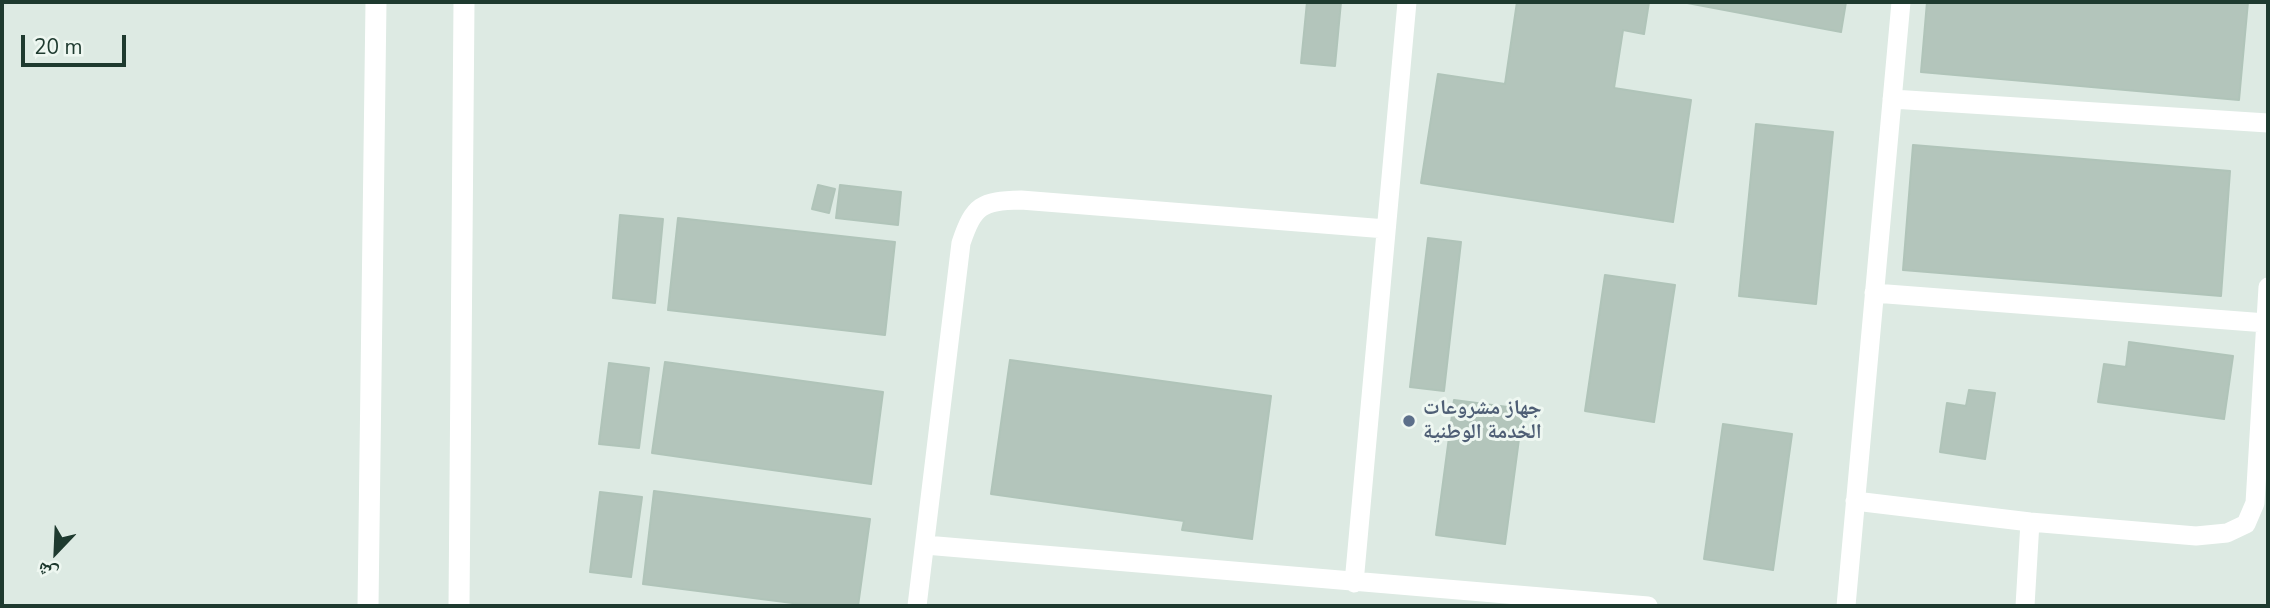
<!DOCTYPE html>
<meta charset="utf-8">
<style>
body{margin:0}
#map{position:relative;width:2270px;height:608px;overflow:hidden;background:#ddeae3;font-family:"Nunito Sans","Noto Naskh Arabic",sans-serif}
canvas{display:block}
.frame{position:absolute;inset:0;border:4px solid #1e3a2f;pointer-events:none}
.north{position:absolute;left:21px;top:517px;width:70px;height:70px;-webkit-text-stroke:5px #eef7f1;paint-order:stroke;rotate:203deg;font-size:19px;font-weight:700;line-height:28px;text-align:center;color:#1e3a2f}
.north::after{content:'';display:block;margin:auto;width:24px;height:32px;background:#1e3a2f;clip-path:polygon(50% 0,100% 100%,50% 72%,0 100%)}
.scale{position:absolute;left:21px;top:35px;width:105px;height:32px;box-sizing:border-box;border:4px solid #1e3a2f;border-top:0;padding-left:9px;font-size:21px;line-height:24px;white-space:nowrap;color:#1e3a2f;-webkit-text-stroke:5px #eef7f1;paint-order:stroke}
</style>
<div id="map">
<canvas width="2270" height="608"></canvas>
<div class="frame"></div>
<div class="north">ش</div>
<div class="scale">20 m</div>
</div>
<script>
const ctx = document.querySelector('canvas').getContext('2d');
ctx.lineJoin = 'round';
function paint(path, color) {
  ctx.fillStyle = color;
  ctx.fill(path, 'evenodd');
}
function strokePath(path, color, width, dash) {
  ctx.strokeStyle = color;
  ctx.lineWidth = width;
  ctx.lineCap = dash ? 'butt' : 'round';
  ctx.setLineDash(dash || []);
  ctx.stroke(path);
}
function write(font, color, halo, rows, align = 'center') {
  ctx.font = font + ' "Nunito Sans","Noto Naskh Arabic",sans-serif';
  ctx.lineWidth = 6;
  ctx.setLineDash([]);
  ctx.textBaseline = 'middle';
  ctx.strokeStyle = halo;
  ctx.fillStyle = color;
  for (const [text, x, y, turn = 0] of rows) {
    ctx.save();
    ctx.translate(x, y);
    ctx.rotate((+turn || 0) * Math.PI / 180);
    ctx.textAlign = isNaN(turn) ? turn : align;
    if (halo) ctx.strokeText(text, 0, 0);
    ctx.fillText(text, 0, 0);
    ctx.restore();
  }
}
const building = new Path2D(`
 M1307,2h34l-6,64 -34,-3z
 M1517,2h132l-5,32 -21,-4 -9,58 77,12 -18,122 -252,-39 17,-109 67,10z
 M1682,2h164l-5,30z
 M1927,2h321l-9,98 -318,-28z
 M1756,124l77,8 -17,172 -77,-8z
 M1913,145l317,26 -9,125 -318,-26z
 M818,185l17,4 -6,24 -17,-4z
 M840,185l61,7 -3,33 -62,-7z
 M620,215l43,4 -8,84 -42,-5z
 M678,218l217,24 -10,93 -217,-25z
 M1428,238l33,4 -17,149 -34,-4z
 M1605,275l70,10 -21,137 -69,-11z
 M2129,342l104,14 -9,63 -126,-17 6,-38 22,3z
 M1010,360l261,36 -19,143 -70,-9 2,-9 -193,-27z
 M665,362l218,30 -12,92 -219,-31z
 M609,363l40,5 -10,80 -40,-4z
 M1969,390l26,3 -10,66 -45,-7 7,-49 19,3z
 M1454,400l69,9 -18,135 -69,-9z
 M1723,424l69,10 -19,136 -69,-11z
 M654,491l216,28 -12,87h-42l-173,-22z
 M600,492l42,5 -11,80 -41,-5z`);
const service = new Path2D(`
 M1892,99l376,24
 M1874,293l392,30
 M1855,501l175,21 166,14 31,-3 19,-9 9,-21 13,-216
 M925,545l723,61
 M1354,583l53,-581
 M917,606l44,-363c13,-38 20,-42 60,-43l365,29
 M1846,606l55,-604
 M2025,606l5,-84`);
const tertiary = new Path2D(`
 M368,606l8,-604
 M459,606l5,-604`);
const markers = [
 [1409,421,7,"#5c6f8a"]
];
const serviceNames = [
 ["جهاز مشروعات",1423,409],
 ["الخدمة الوطنية",1423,433]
];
paint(building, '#b3c5bb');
strokePath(building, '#b0c4b9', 2);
strokePath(service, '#fff', 19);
strokePath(tertiary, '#fff', 21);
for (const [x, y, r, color] of markers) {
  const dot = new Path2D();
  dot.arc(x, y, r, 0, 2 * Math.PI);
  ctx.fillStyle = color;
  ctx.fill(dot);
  strokePath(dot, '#eef7f1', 2.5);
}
write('bold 21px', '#4e5e75', '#eef7f1', serviceNames, 'left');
</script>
